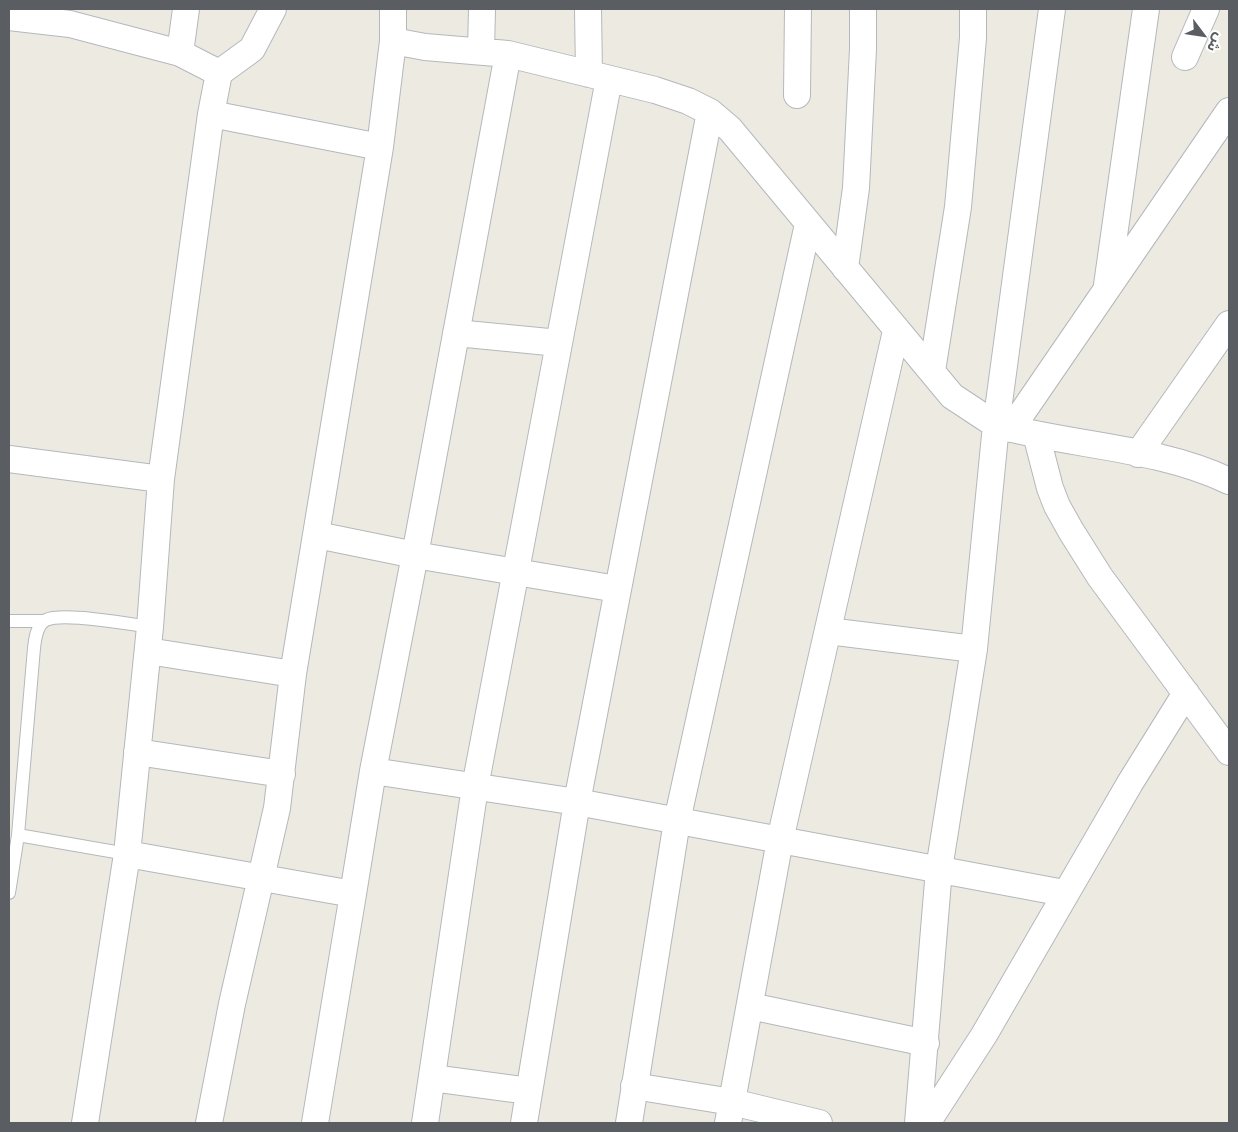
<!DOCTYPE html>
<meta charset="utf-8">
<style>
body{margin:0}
#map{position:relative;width:1238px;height:1132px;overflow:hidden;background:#edebe1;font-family:Ubuntu,"Noto Sans Arabic",sans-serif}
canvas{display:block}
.frame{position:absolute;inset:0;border:10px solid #5a5e63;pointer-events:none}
.north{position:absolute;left:1178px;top:10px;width:50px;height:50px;-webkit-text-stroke:4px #fff;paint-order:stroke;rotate:121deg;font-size:14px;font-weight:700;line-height:20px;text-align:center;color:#5a5e63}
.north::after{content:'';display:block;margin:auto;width:18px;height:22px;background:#5a5e63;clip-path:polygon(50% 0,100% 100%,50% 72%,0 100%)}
</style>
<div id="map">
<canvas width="1238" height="1132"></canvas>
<div class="frame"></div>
<div class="north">ش</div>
</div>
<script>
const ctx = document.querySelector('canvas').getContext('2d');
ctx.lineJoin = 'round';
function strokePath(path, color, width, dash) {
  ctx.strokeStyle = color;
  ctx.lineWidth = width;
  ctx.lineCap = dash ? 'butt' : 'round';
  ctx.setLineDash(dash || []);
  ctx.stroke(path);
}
const service = new Path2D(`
 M9,621h35
 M18,835l109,19
 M9,893l9,-58 16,-187c1,-9 3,-24 12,-28 16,-8 85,4 104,7`);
const minor = new Path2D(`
 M588,9l1,65
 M9,17l61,7 110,29 39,20 -8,41 169,33
 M393,41v-32
 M481,51l1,-42
 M180,53l6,-44
 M1185,57l21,-48
 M219,73l33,-24 21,-40
 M797,95l1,-86
 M845,268l11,-80 7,-139v-40
 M1107,285l39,-276
 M456,333l103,10
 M932,371l26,-164 15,-169v-29
 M1011,429l218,-318
 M1036,434l14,54 7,18 14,25 29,46 129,175
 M1138,454l91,-130
 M9,459l152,20
 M317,535l98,20 202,34
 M828,631l146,18
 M148,651l145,23
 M137,752l145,22
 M373,771l204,31 487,91
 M127,854l226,40 -38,229
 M353,894l20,-123 42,-216 93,-501
 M750,1006l176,37
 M432,1078l97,13
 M634,1086l98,16 87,21
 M85,1123l42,-269 23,-227 11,-148 50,-365
 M209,1123l23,-119 45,-196 16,-134 87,-527 13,-106 32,6 83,7 147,36 33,11 22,11 20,17 222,267 44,29c77,21 161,22 233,56
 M425,1123l50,-336 134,-708
 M524,1123l53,-321 133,-690
 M629,1123l48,-302 131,-597
 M728,1123l52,-283 116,-509
 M918,1123l21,-254 35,-220 22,-224 56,-416
 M927,1123l57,-88 146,-252 56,-90`);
strokePath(service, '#b4b8bc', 14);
strokePath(minor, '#b4b8bc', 28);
strokePath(service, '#fff', 12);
strokePath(minor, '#fff', 26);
</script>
